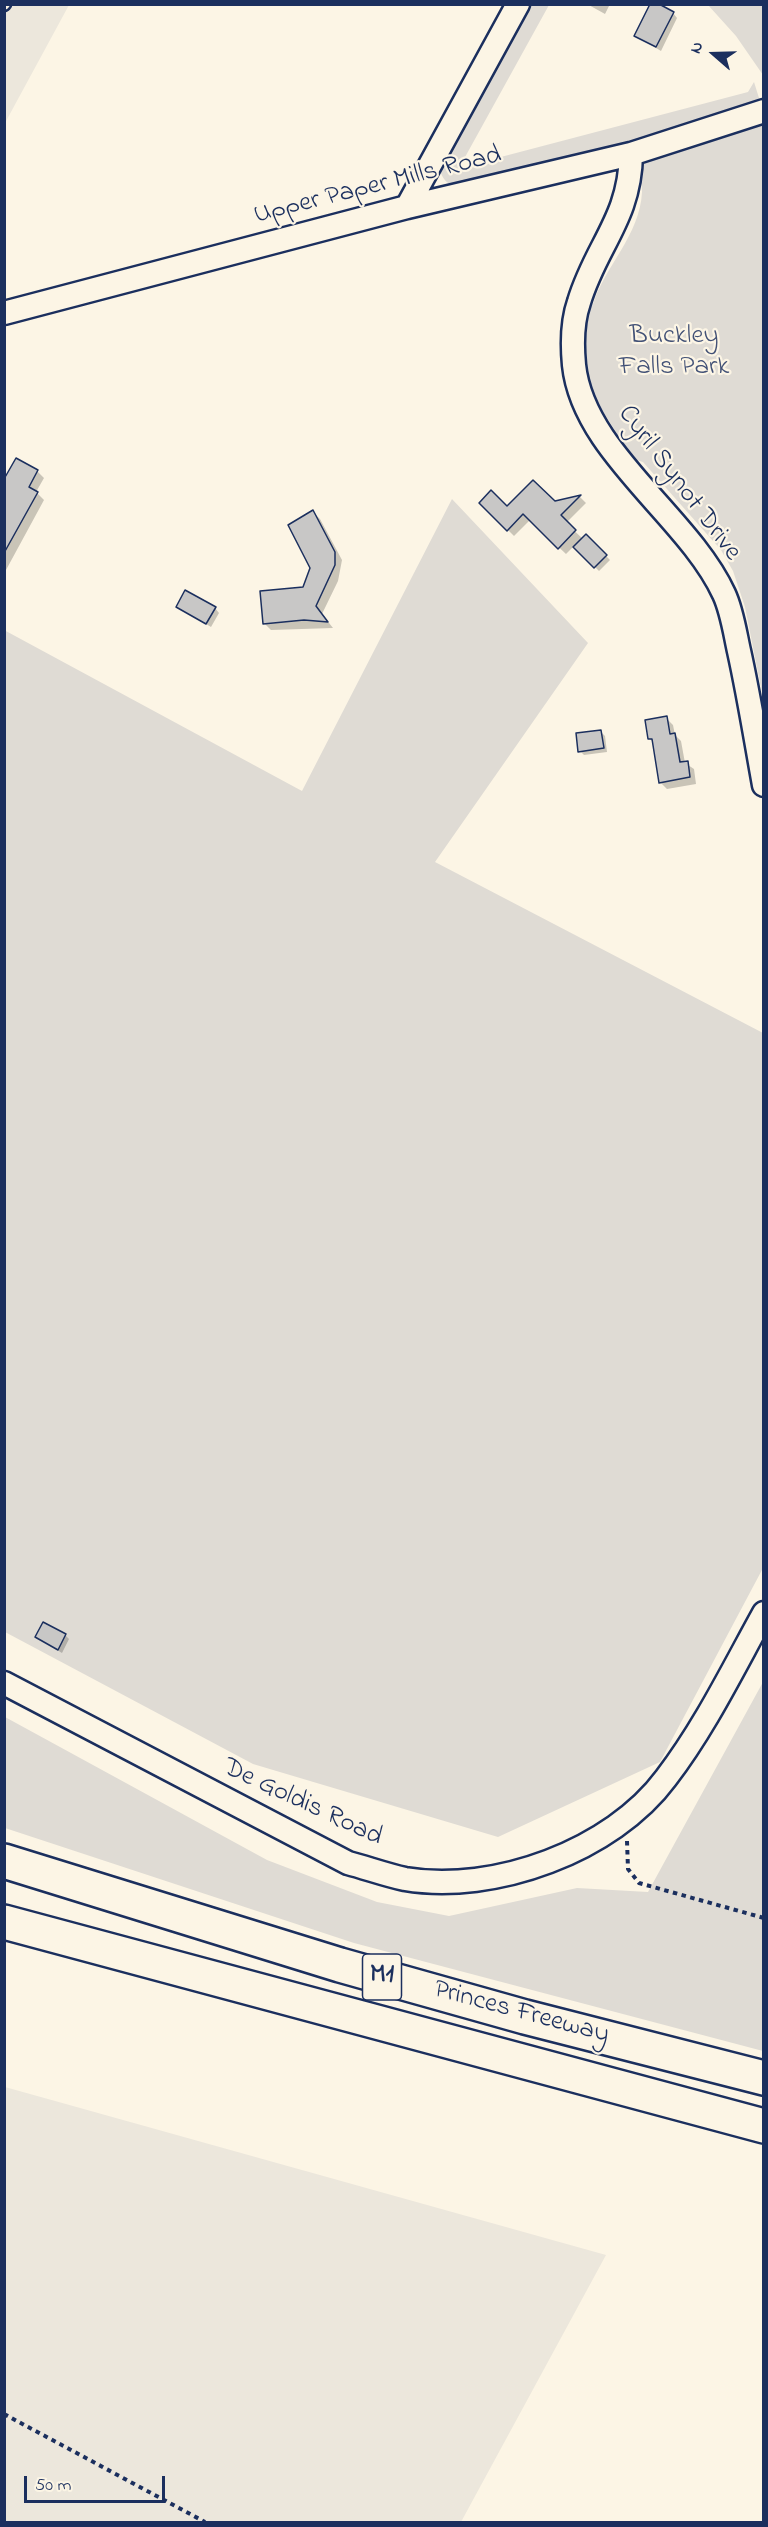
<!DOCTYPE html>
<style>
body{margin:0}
#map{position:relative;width:768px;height:2527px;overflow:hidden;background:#fcf5e5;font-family:"Indie Flower",sans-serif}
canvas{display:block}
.frame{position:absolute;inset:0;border:6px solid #1b2f5e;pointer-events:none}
.north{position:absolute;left:684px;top:24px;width:60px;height:60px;-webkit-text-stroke:4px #fcf5e5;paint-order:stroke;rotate:290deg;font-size:16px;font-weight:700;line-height:24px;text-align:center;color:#1b2f5e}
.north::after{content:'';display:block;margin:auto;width:21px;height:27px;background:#1b2f5e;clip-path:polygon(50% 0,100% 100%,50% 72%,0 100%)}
.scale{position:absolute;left:24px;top:2476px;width:141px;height:27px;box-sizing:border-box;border:3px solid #1b2f5e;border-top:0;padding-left:8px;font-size:18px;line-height:21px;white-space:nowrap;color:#1b2f5e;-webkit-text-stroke:4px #fcf5e5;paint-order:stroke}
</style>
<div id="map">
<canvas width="768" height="2527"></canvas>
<div class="frame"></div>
<div class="north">N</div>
<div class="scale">50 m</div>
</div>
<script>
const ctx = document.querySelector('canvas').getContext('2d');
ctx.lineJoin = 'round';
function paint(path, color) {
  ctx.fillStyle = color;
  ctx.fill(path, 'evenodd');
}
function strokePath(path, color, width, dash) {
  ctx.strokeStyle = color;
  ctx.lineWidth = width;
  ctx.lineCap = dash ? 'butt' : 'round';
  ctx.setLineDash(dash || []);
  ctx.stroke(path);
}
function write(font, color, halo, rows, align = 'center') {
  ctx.font = font + ' "Indie Flower",sans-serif';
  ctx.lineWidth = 4.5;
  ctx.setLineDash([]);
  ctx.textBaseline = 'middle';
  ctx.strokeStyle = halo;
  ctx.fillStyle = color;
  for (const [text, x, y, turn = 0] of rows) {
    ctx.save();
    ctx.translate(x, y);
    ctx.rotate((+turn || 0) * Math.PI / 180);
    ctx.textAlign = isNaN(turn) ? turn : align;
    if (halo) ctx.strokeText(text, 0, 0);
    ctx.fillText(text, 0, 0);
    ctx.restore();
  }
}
const built = new Path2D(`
 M5,5h64l-64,118z
 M5,2087l601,168 -145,267h-456z`);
const green = new Path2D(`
 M520,5h29l-90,163 289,-76 6,-10 5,16 -3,7c-66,20 -132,37 -198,56 -31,9 -68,25 -102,24 -12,0 -16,-12 -18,-22z
 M708,5h55v70l-27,-39z
 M763,114v584l-18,-91 -12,-36 -12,-21 -78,-88 -10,-3 -31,-49 -6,2 -15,-68 4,-36 8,-4c12,-38 47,-69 49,-112 0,-11 -4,-25 -6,-37z
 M452,499l136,144 -153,219 328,171v535l-103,194 -162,75 -245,-73 -248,-132 -1,-1002 298,161z
 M763,1682v369l-409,-108 -349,-115v-111l262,143 110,42 72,14 128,-28 71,4z`);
const shadow = new Path2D(`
 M587,4h23l-5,10z
 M673,13l4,5 -16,33 -25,-15z
 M37,471l7,7 -8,14 8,8 -38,70 -2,-76z
 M580,497l6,6 -20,20 17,16 3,-3 24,24 -11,11 -25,-25 -8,8 -36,-34 -16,16 -33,-33 26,5z
 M313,512l7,7 22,41 -4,21 -16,33 11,14 -62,2 -7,-7 40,-34 7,-21z
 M178,607l37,1 4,5 -8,14z
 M666,718l7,7 2,10 6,6 4,22 9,6 2,15 -29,5 -7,-7 -6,-39 -5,-5z
 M600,731l5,5 2,16 -23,3 -4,-4z
 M65,1635l4,4 -7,14 -26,-16z`);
const building = new Path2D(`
 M650,4h9l15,8 -18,35 -22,-11z
 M16,458l22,12 -9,17 9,5 -34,61v-74z
 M533,480l22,21 26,-6 -20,20 15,15 -18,19 -35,-35 -16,17 -28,-28 12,-13 16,16z
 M313,510l22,42v13l-19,41 12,16 -24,-2 -41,4 -3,-33 43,-4 7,-19 -22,-43z
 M586,534l21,21 -13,13 -21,-21z
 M185,590l31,17 -10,17 -30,-17z
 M667,716l3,18 5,-1 5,29 8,-1 2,16 -31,6 -7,-44h-4l-3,-19z
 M601,730l3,18 -26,4 -2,-19z
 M43,1622l23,12 -8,16 -23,-13z`);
const path = new Path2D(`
 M627,1841l1,28 11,14 125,35
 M4,2414l201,108`);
const service = new Path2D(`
 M4,5l1,-1`);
const minor = new Path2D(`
 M631,154c-1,65 -35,91 -52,148 -7,20 -7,42 -5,63 9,87 114,151 150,229 8,17 11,39 15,57 10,45 17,90 25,134
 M407,207l111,-203
 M4,313l403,-106 224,-53 133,-43
 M4,1683l344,180c19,5 38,12 57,16 89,15 207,-28 261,-101 39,-51 67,-109 98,-165`);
const motorway = new Path2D(`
 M4,1861l336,104 185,52 239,61
 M4,1922l760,204`);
const shields = [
 [382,1977,39]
];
const shieldNames = [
 ["M1",382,1977]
];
const streetNames = [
 ["Upper Paper Mills Road",378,187,-14],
 ["Cyril Synot Drive",678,484,53],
 ["De Goldis Road",302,1804,25],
 ["Princes Freeway",521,2014,15]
];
const parkNames = [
 ["Buckley",674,338],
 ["Falls Park",674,369]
];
paint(built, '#ece7dc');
paint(green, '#dfdbd4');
paint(shadow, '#0003');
paint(building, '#c8c7c6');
strokePath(building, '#1b2f5e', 1.5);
strokePath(service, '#1b2f5e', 15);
strokePath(minor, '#1b2f5e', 27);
strokePath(motorway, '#1b2f5e', 38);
strokePath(path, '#1b2f5e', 4, [4.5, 4.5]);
strokePath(service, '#fcf5e5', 10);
strokePath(minor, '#fcf5e5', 22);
strokePath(motorway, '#fcf5e5', 33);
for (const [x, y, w] of shields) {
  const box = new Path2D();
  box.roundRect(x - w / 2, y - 23, w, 46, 4.5);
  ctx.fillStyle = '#fcf5e5';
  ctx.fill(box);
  strokePath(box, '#1b2f5e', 1.5);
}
write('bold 26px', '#1b2f5e', null, shieldNames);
write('27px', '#1b2f5e', '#fcf5e5', streetNames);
write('27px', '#425176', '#fcf5e5', parkNames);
</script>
